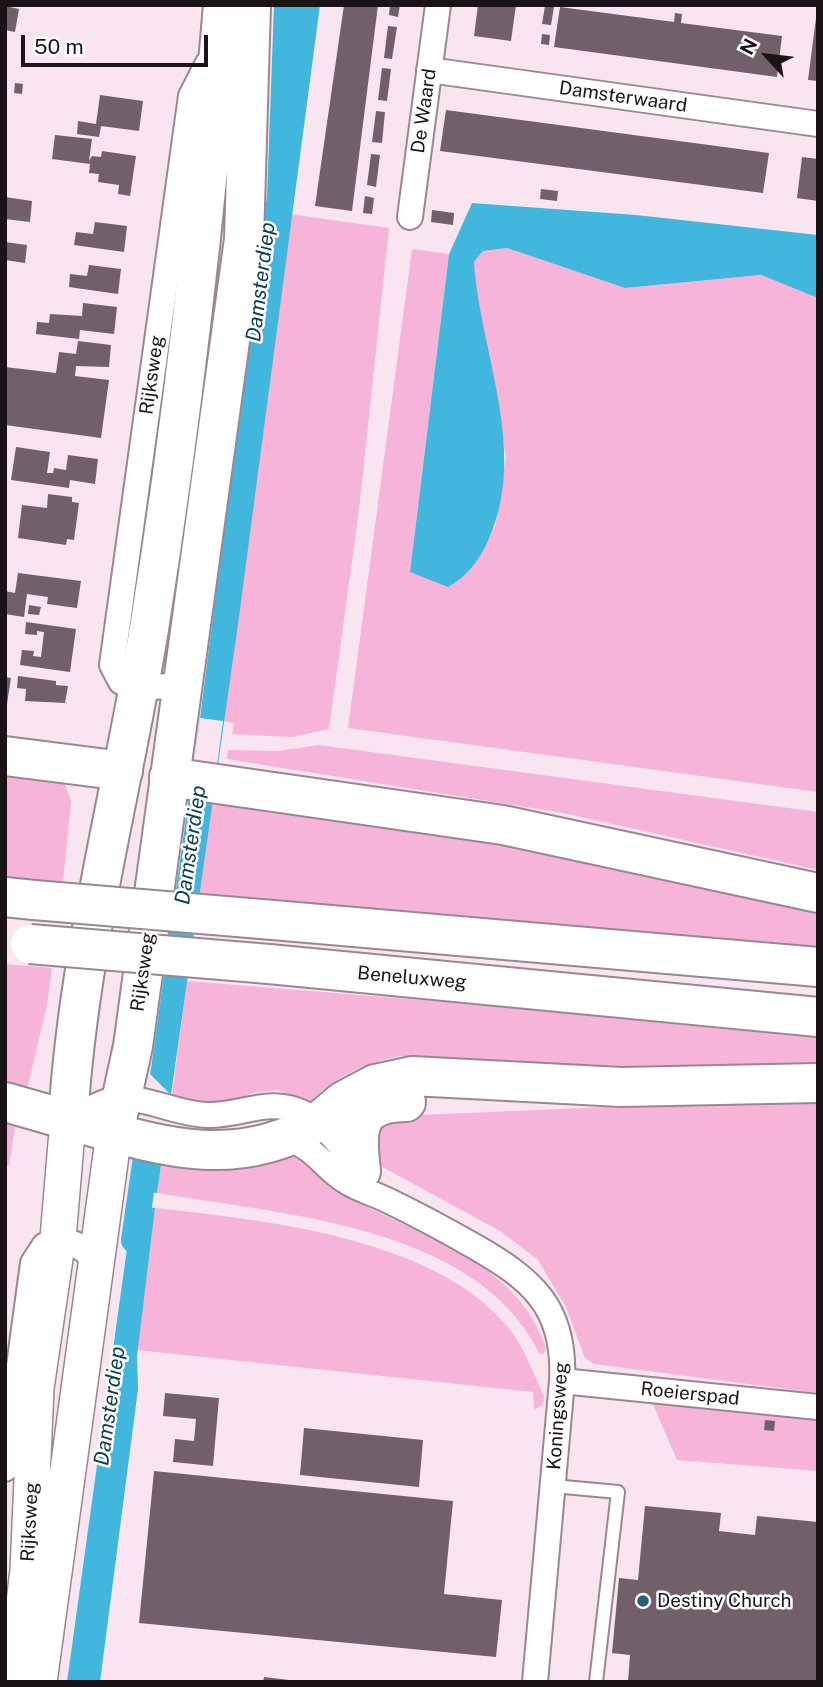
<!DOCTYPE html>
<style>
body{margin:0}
#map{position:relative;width:823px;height:1687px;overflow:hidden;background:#f9e5ef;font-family:"Public Sans",sans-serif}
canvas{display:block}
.frame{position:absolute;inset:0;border:7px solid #1b1417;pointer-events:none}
.north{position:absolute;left:732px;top:21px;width:70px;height:70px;-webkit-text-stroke:5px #fff;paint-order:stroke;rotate:297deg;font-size:19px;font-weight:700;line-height:28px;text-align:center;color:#1b1417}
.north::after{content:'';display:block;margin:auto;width:24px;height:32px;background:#1b1417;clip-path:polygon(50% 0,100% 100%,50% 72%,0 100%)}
.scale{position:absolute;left:21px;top:35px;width:187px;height:32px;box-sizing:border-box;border:4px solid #1b1417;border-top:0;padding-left:9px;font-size:21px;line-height:24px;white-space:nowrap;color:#1b1417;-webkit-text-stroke:5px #fff;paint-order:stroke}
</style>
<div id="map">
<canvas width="823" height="1687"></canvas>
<div class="frame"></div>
<div class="north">N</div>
<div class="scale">50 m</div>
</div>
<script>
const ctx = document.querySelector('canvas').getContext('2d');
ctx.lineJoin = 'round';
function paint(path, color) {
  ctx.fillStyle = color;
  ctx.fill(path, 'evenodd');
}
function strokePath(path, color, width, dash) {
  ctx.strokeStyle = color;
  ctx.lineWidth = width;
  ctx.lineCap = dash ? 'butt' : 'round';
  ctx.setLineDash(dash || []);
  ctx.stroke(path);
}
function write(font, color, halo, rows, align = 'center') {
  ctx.font = font + ' "Public Sans",sans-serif';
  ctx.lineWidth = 5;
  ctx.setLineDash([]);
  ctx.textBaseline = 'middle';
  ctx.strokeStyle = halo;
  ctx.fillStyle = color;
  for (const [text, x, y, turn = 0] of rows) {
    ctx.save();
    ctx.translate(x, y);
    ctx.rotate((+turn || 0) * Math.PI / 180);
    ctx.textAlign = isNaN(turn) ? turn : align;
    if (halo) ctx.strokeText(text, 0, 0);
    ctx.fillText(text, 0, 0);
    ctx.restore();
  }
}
const green = new Path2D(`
 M290,214l99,14 -30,282 -30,219 -37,8 -60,-3 2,-11 -11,-2z
 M507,248l118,40 136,-13 57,23v494l-470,-64 64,-479 37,5 -39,317 85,-43 11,-71 -30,-166 -2,-29 9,-11z
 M319,745l499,67v58l-255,-57 -336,-54 1,-9 50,1z
 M5,765l59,16 7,20 -8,81 -58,-4z
 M213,794l166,21 439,90v42l-620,-52z
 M5,964l47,4 -5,37 -22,93 -20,-5z
 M187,981l260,21 371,36v27l-221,2 -197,-11c-37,7 -64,21 -91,46l-32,-12 -25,3 -22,10 -21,5 -37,-12z
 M818,1098v295l-224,-29 -9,-6 -19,-51 -28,-47 -38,-29 -123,-67 -3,-32 22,-16z
 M5,1124l10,3 -6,39h-4z
 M290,1156c25,7 40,31 62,43 72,39 167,64 194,150l-3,5 -4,-1c-62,-128 -260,-139 -382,-160l5,-36z
 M155,1208c108,12 278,29 352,118 17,20 26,47 37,70l-1,9 -9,5 -1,-18 -396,-42z
 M648,1393l170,21v57l-141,-11z`);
const water = new Path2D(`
 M274,5h46l-82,619 -81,569 -23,-3 66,-472 67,-522z
 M472,203l164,12 182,20v63l-57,-23 -136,13 -118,-40 -24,3 -9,11c6,93 57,192 12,283 -9,18 -20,32 -38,42l-38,-15 39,-318z
 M133,1205l22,3 -18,148 1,33 -38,293h-33z`);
const pier = new Path2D(`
 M200,718l23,3 -10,73 -23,-4z
 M150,1074l22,22 -10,61 -26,19z`);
const canal = new Path2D(`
 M134,1240l12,-83`);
const building = new Path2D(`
 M344,5h34l-26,206 -37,-5z
 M390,5h10l-2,12 -9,-2z
 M478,5h38l-5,36 -37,-5z
 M5,6l14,3 -4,23 -10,-2z
 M545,6l9,1 -3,18 -9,-1z
 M560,7l114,15 1,-9 7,1 -1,9 101,13 -5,41 -223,-30z
 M816,18h2v63l-10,-1z
 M388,26l9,1 -5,32 -8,-1z
 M542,34l8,1 -1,10 -8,-1z
 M382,68l9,1 -4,32 -9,-1z
 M15,83l8,1 -1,10 -8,-1z
 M100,95l43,6 -4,30 -38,-5 -2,11 -22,-3 1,-13 18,3z
 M446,110l323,43 -6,40 -323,-42z
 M376,111l9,1 -3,31 -10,-1z
 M55,135l37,4 -3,22 3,-5 9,1 1,-6 34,5 -6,40 -12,-2 1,-9 -21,-3 1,-8 -10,-1 1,-9 -38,-5z
 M371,154l9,1 -4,32 -9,-2z
 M802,157l16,2v42l-21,-3z
 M541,189l17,2 -1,10 -17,-2z
 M365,196l9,2 -2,16 -9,-1z
 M5,197l27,4 -2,21 -25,-3z
 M432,210l22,3 -1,12 -22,-3z
 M95,222l32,4 -3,26 -50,-7 2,-13 17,2z
 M5,242l22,3 -2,18 -20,-3z
 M89,265l32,4 -3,25 -49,-7 1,-13 17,2z
 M83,303l34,4 -3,27 -34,-4 -1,9 -43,-5 1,-12 12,1 1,-9 32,2z
 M78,341l33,4 -2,22 -33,-1 -1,10 34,4 -8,58 -96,-13v-58l51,6 3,-21 17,2z
 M16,447l34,5 -3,21h6l1,-5 12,2 2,-15 30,4 -3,25 -25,-4 -1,8 -58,-8z
 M48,494l24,3v5l7,1 -5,37 -7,-1 -1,6 -48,-7 4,-33 25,3z
 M18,573l63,8 -4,27 -30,-4 1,-7 -21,-3 -3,23 -19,-3v-23l10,2z
 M29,605l12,2 -2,8 -11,-1z
 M26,622l50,7 -6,43 -50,-7 2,-15 12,1 -1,5 8,1 3,-25 -7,-1v4l-12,-1z
 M18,676l38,5v4l12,1 -3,17 -40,-2 1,-12 -9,-1z
 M5,677l6,1 -4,26h-2z
 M165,1393l54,5 -6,68 -40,-4 2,-23 19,2 2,-22 -33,-3z
 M765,1420l10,1 -1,10 -10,-1z
 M304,1428l119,12 -4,47 -119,-12z
 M154,1471l299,30 -9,93 58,6 -6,57 -357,-34z
 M645,1506l76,7 -2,18 36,4 2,-19 61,6v160h-190l2,-27 -18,-2 7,-75 19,2z
 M264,1677l25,3v2h-26z`);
const service = new Path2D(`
 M553,1486l65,6 -22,190`);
const minor = new Path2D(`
 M429,70l389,54
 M410,217l28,-212
 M182,685l-44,3 -17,-6 -9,-17 79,-569 17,-33 10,-5
 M68,1120c15,-7 39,-22 55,-22 28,1 55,16 84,17 34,1 61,-18 94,-3 25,10 43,40 61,60
 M289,1138c28,13 33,27 55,42 12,9 29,13 43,20 29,14 57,29 85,45 60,34 94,62 90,136l-27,301
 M562,1381l256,26
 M5,1469l28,-206 11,-17 14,-8 17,6 19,13`);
const secondary = new Path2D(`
 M14,1682l14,-111 8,-183 22,-150 10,-118
 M39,1682l75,-549`);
const primary = new Path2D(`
 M223,5c-17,209 -41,417 -74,624 -27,164 -71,324 -81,491 89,25 164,52 250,2
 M114,1133l19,-87 111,-807 7,-234`);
const trunk = new Path2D(`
 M5,756l118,15
 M169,777l334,48 315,68
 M5,897l29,3
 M273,920l545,47
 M269,964l549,53
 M5,1102l63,18
 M318,1122l25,-21 32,-17 37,-8 209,11 197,-4
 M361,1171c-5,-42 -6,-68 45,-69`);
const trunkBridge = new Path2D(`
 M34,900l239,20
 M30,944l239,20`);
const markers = [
 [643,1601,7,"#226177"]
];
const streetNames = [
 ["Damsterwaard",623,97,8],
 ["De Waard",424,111,-82],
 ["Rijksweg",152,375,-82],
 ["Rijksweg",143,972,-82],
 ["Beneluxweg",412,978,5],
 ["Roeierspad",690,1394,6],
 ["Koningsweg",558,1416,-86],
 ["Rijksweg",30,1522,-87]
];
const poiNames = [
 ["Destiny Church",657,1601]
];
const waterNames = [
 ["Damsterdiep",261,282,-83],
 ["Damsterdiep",191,845,-82],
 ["Damsterdiep",110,1406,-82]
];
paint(green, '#f7b4d9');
paint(water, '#42b7de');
paint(pier, '#f9e5ef');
strokePath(canal, '#42b7de', 26);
paint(building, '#716069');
strokePath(service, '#9a8791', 16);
strokePath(minor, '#9a8791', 28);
strokePath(secondary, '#9a8791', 38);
strokePath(primary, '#9a8791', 42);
strokePath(trunk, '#9a8791', 42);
strokePath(service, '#fff', 12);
strokePath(minor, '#fff', 24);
strokePath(secondary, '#fff', 35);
strokePath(primary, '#fff', 38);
strokePath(trunk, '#fff', 38);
strokePath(trunkBridge, '#9a8791', 42, []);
strokePath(trunkBridge, '#fff', 38);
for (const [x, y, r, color] of markers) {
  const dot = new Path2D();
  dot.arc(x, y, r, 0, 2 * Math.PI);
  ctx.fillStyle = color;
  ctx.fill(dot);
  strokePath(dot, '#fff', 2.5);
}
write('19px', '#1b1417', '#fff', streetNames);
write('19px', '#1b1417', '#fff', poiNames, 'left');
write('italic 21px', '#0d4051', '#fff', waterNames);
</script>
